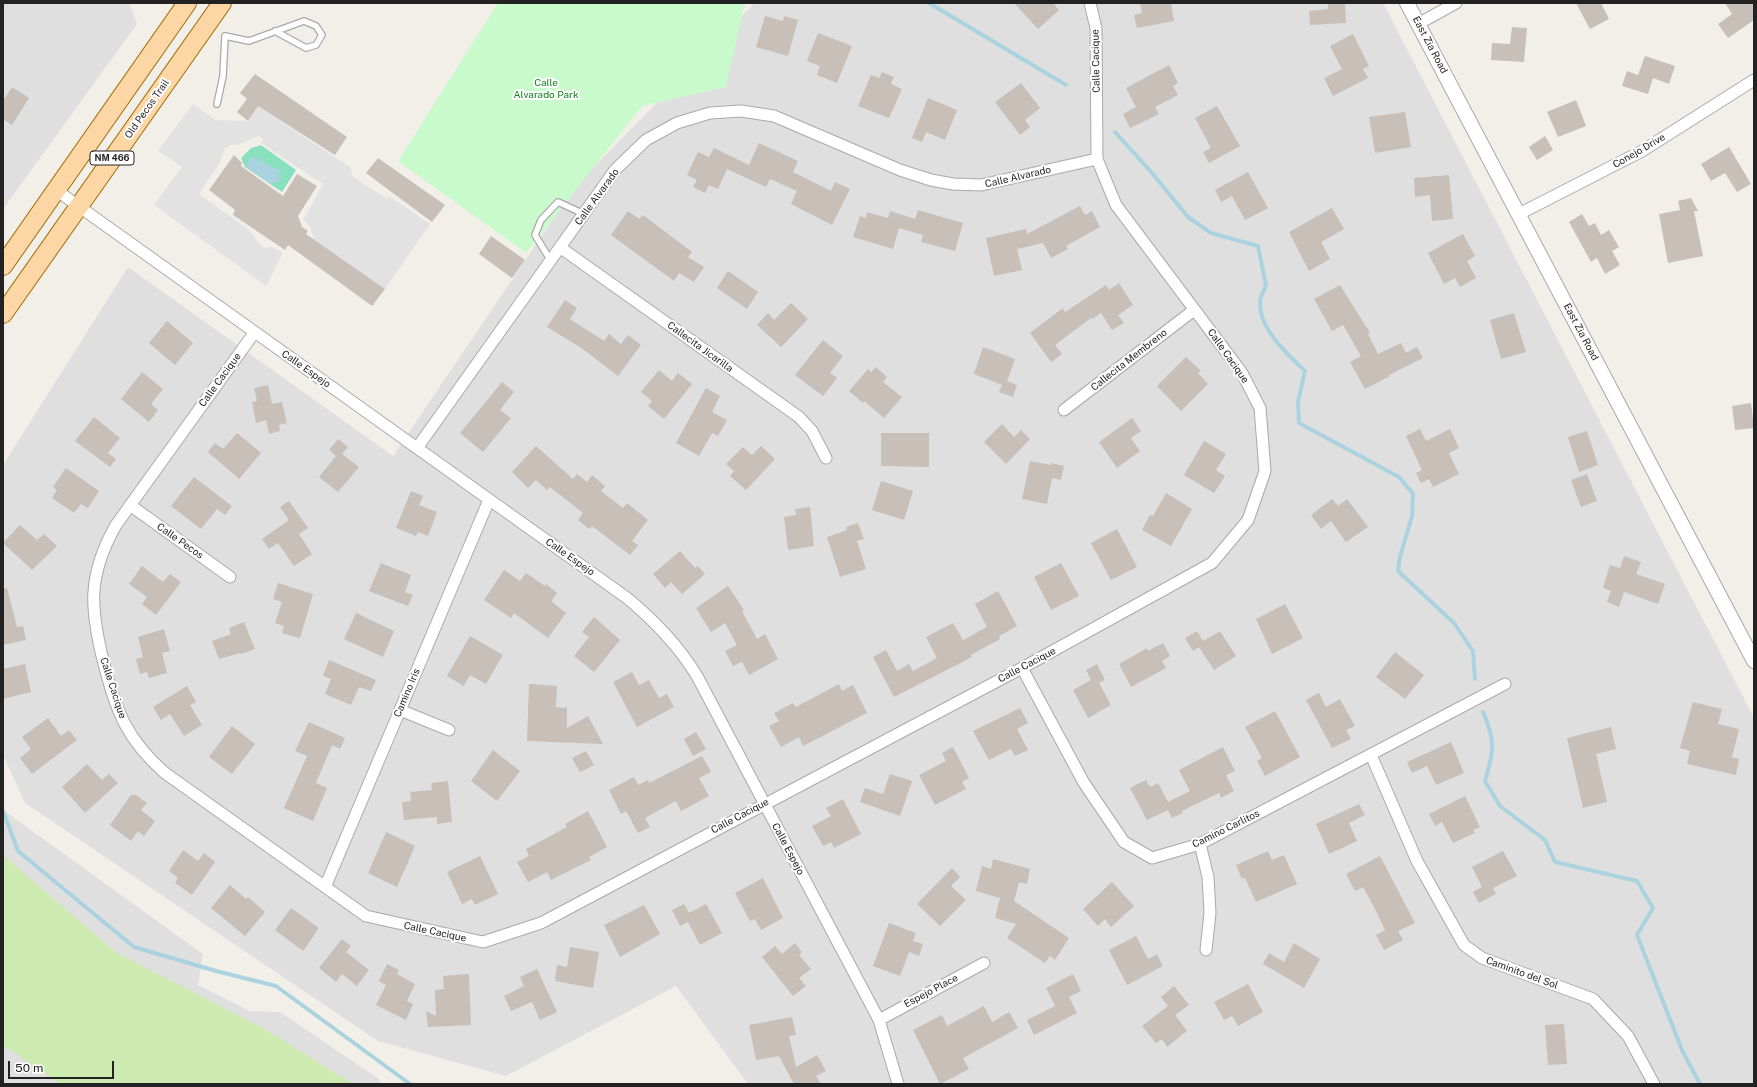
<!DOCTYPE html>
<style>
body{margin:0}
#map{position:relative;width:1757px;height:1087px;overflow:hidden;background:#f2efe9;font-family:"Public Sans",sans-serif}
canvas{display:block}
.frame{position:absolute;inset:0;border:4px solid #222;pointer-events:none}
.scale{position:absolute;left:8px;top:1061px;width:106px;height:18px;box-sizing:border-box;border:2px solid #222;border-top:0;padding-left:5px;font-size:12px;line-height:14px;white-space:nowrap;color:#222;-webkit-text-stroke:3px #fff;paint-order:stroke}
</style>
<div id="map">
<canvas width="1757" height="1087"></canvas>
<div class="frame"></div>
<div class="scale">50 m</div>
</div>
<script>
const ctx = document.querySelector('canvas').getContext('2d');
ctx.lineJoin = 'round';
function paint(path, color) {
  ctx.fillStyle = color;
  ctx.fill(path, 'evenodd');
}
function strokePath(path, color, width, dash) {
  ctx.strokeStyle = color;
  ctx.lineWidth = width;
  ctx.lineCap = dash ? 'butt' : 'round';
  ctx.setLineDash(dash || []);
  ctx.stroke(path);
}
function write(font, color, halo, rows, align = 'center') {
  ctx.font = font + ' "Public Sans",sans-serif';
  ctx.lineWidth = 4;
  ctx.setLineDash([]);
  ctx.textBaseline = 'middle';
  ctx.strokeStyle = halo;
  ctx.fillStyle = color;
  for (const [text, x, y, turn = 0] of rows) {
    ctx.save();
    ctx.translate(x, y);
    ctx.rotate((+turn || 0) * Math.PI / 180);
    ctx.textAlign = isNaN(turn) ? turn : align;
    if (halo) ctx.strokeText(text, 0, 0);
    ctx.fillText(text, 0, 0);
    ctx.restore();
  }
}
const residential = new Path2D(`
 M3,3h126l8,21 -134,185z
 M755,3h628l371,715v366h-1006l-72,-98 -170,90 -128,-35 -353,-238 -22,-48v-290l125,-198 265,189 183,-271z
 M3,810l200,144 -5,31 52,26 30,1 99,67 1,5h-377z`);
const grass = new Path2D(`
 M3,855l112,97 146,75 92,57h-292l-58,-39z`);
const park = new Path2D(`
 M498,3h247l-19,84 -84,19 -116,147 -128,-92z`);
const pitch = new Path2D(`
 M261,145l35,25 -14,22 -37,-25 -4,-9 10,-10z`);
const parking = new Path2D(`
 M193,104l22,16 25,1h8l10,-15 93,62 1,8 35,23 2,-3 41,28 -45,65 -71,-49 -4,-14 -7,-6 20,-36 -62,-41 3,-4 -6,-3 -20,9h-7l-6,3 -5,14 -21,32 50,36 9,12 7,6 7,-1 11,6 -17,33 -112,-81 28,-38 -24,-16z`);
const water = new Path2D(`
 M251,157h3l26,14 -1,4 2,2 -4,6 -2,-1 -4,2 -24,-16 -1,-3z`);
const stream = new Path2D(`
 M929,3l137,82
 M1115,132l37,41 36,44 23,16 47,13 8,40c-1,3 -4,7 -5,11 -7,27 26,57 44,74l-7,31 1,21 100,54 14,17 -1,22 -12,41 -2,14 56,52 19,28 2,28
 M1483,712c13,30 11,39 2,69l15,25 45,34 10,22 82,19 16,27 -16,27 45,115 18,34
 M3,811l15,40 116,96 82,24 60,15 134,98`);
const building = new Path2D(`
 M1014,3h39l6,7 -21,19z
 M1140,3h31l3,18 -37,7 -3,-13 8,-2z
 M1328,3h17l1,20 -36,2 -1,-14 19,-2z
 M1576,3h25l8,16 -19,10z
 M1725,3h29v17l-26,18 -10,-14 14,-10z
 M765,16l18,5 1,-5 14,4 -10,36 -32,-9z
 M1512,27l15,1 -3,34 -33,-2 1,-17 18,1z
 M818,33l34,13 -15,37 -20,-8 3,-9 -13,-5z
 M1353,34l16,32 -6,3 5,9 -35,18 -9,-18 18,-9 -12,-23z
 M1645,56l30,10 -6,18 -16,-6 -5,16 -26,-8 5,-15 11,4z
 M1169,65l9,18 -5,3 5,9 -23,12 4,7 -29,14 -7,-14 13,-7 -10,-19z
 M882,72l12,5 -3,7 11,5 -13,29 -31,-12 13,-31 8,3z
 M255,74l92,63 -12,18 -77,-49 -10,15 -11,-9 10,-13 -7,-6z
 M1021,83l19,25 -15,12 5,7 -10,8 -25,-33z
 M12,87l17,11 -17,27 -9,-6v-18z
 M928,98l29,12 -12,30 -19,-8 -4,10 -10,-4z
 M1576,100l10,26 -28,11 -11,-25z
 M1217,106l23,40 -31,17 -6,-11 8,-4 -16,-30z
 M1405,112l6,35 -36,6 -6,-36z
 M1545,136l8,14 -16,10 -8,-13z
 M759,143l39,18 -5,11 38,19 4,-9 15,7 -18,36 -41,-21 6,-13 -27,-12 -4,8 -39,-18 -9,20 -9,-4 -4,8 -12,-6 4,-7 -10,-5 11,-23 11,5 5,-9 35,17z
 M1729,147l22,37 -14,8 -12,-19 -14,8 -10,-17z
 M234,155l8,8 -1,3 42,30 14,-22 20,12 -19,30 4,11 6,4 -2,3 79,55 -13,17 -84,-61 -3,5 -52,-35 2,-5 -26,-20z
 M378,158l67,47 -13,17 -66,-49z
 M1248,172l20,36 -23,12 -13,-24 -11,6 -6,-12z
 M1449,175l4,44 -21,2 -2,-26 -15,2 -1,-19z
 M1691,198l7,13h-4l9,45 -35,7 -9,-49 21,-4 -2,-9z
 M1080,206l5,9 7,-4 8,16 -34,19 2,3 -17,9 -8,-15 -26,6 5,21 -28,6 -8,-38 40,-9 1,5z
 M1332,208l12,21 -23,13 9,17 -21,12 -20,-39z
 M918,210l45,13 -8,28 -34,-9 2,-7 -24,-7 -6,21 -40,-12 7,-21 6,2 1,-6 21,6 2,-7 25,8z
 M628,211l11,8 4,-4 49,37 -4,5 16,10 -10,15 -15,-9 -5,8 -63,-46z
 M1582,214l7,12 6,-3 6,12 8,-5 10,17 -7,4 8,14 -15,9 -8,-16 -6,4 -22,-40z
 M1463,234l12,22 -8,5 9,17 -16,9 -5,-9 -11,6 -16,-31z
 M491,236l34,24 -13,18 -33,-24z
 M728,271l30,21 -11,17 -30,-21z
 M1119,283l14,22 -15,10 6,8 -12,7 -11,-17 -9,6 -1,-1 -36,27 7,9 -11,8 -21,-29 33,-25 2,4 41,-27 3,5z
 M1340,285l30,48 -2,1 10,20 23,-11 5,10 11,-6 6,11 -34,17 1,1 -25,13 -15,-27 11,-6 -18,-31 -11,6 -18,-32z
 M565,300l12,8 -7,11 34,22 5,-7 12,10 7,-9 13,10 -23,31 -38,-29 -33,-20z
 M791,303l17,16 -27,28 -24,-22 11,-12 6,7z
 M1514,313l12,39 -25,7 -11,-39z
 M167,321l26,22 -18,22 -26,-22z
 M823,340l20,16 -13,17 7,5 -14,18 -28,-21z
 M983,347l32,12 -8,22 10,4 -4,12 -14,-5 3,-7 -28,-11z
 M1186,357l15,14 -3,2 10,11 -27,27 -24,-25z
 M876,367l11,10 -4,5 19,15 -18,21 -20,-17 -1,2 -14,-12 19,-22 3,3z
 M659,370l13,11 6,-8 14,11 -28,35 -16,-13 4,-5 -11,-9z
 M142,372l21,17 -12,15 7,6 -9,12 -28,-23z
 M502,382l12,10 -14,18 11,8 -28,34 -23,-19z
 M268,385l4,19 10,-2 5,21 -8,2 1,6 -11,3 -3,-14 -10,3 -4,-21 5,-1 -3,-13z
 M706,388l14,8 -8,16 15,8 -9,16 -6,-3 -13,23 -23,-13z
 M1751,403l3,25 -19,2 -3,-24z
 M94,417l26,21 -12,15 8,6 -6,8 -35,-26z
 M1132,418l9,13 -10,7 9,13 -23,17 -18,-26z
 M1002,424l12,13 7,-7 9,9 -24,25 -22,-22z
 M1420,429l6,12 24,-12 9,19 -10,5 10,21 -26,13 -4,-8 -8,4 -5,-10 6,-3 -16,-34z
 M1587,431l11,34 -19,7 -11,-35z
 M237,433l24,20 -22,26 -31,-27 7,-9 8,6z
 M881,433h48v34l-48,-1z
 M338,439l10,8 -6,7 17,13 -21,25 -19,-15 17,-21 -7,-6z
 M1204,441l22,13 -10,16 9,6 -11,17 -30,-18z
 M536,446l37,33 4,-5 10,8 5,-7 13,11 -4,5 22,17 4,-5 21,17 -16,21 6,4 -8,10 -38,-29 -3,3 -11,-9 5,-7 -33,-26 -3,3 -11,-10 -8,8 -16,-16z
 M761,446l14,13 -29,31 -16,-14 4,-5 -8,-7 17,-17 9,8z
 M1030,461l21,4v-2l13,3 -3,14 -9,-2 -5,26 -25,-5z
 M66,468l33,23 -11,17 -7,-4 -7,9 -22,-15 5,-8 -4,-3z
 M1587,474l10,27 -16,6 -10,-27z
 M194,477l38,29 -7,9 -8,-6 -16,20 -30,-23z
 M881,481l32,10 -9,29 -32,-10z
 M411,491l12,5 -4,9 18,7 -9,24 -10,-4 -2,4 -20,-8z
 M1166,493l26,16 -21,37 -29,-16 8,-15 3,1z
 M1332,499l6,7 9,-7 21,28 -22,15 -15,-21 -10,8 -10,-14z
 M289,501l19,27 -9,6 13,20 -18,12 -16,-23 -9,6 -7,-10 27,-19 -9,-13z
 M810,507l4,39 -26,4 -4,-33 12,-2 -1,-6z
 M858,523l6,16 -7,2 9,28 -26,8 -13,-40 20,-7 -1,-3z
 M20,525l17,15 7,-6 13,12 -25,24 -29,-27z
 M1117,529l20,38 -26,13 -20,-37z
 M680,551l15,17 3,-2 7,8 -23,20 -11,-12 -6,6 -12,-14z
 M1624,556l17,6 -5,12 29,10 -7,20 -34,-12 -5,15 -12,-5 4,-11 -8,-3 7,-23 10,3z
 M381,563l30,12 -6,17 8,3 -5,11 -39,-15z
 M1061,563l18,33 -28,14 -17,-33z
 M142,566l21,16 7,-8 11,8 -25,33 -14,-11 5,-7 -18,-13z
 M504,570l16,11 6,-8 19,13 1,-2 11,9 -6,8 15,12 -18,25 -34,-25 -3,5 -27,-18z
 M278,583l35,11 -13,44 -18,-5 2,-7 -9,-3 7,-21 -9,-3z
 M728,586l16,24 -2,1 15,28 8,-5 13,25 -29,16 -7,-13 -9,4 -8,-15 12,-6 -12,-22 -14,9 -15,-24z
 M7,588l10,39 6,-1 3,14 -23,5v-56z
 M998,591l19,35 -18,10 1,3 -29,16 1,2 -78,40 -21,-40 13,-7 11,21 12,-7 4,7 24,-13 -11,-21 27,-14 10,17 24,-13 -12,-23z
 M1285,604l18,34 -31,16 -16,-35z
 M356,613l38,18 -11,26 -39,-18z
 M594,617l26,23 -26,32 -20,-16 15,-19 -7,-5z
 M244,622l11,27 -14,5 -1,-1 -21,6 -7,-18 19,-7 -2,-6z
 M164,629l6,22 -8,2 5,20 -18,5 -2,-6 -7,2 -4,-15 7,-2 -5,-20z
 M1197,631l6,10 17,-10 16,25 -22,14 -15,-23 -6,4 -8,-13z
 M470,636l33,19 -17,29 -16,-9 -6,11 -17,-10z
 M1163,643l7,13 -8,5 4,7 -35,19 -12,-23 28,-16 1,3z
 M1395,652l29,23 -19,24 -29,-22z
 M329,660l47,20 -5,11 -12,-4 -8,18 -26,-11 6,-15 -8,-3z
 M25,664l6,28 -28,7v-30z
 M1097,664l8,16 -6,3 12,22 -23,13 -15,-28 18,-10 -5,-10z
 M632,672l7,13 10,-5 10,18 8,-4 7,13 -37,20 -24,-45z
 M529,684l28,2 -1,21 8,1 3,-1v21l21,-12 15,28 -76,-3z
 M839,684l3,7 11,-6 14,28 -64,33 -4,-9 -18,10 -12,-21 10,-5 -5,-8 19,-10 3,4z
 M187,686l9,16 -6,3 12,20 -18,11 -14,-22 -9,6 -8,-13z
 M1319,693l7,14 14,-8 15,27 -9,4 5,9 -19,9 -26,-48z
 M1693,702l29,7 -4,15 21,5 -7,28 7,2 -3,16 -49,-11 3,-13 -10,-3z
 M1020,708l8,15 -11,6 11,21 -13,6 -4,-7 -22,11 -16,-29z
 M1275,711l25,46 -35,19 -8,-15 5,-3 -17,-31z
 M48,718l13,18 8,-6 8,10 -45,34 -12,-16 11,-9 -9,-12z
 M309,722l36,16 -5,11 -8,-4 -16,38 11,5 -14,33 -29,-13 23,-52 -12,-5z
 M232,726l23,18 -23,30 -23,-17z
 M1611,727l5,22 -20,5 11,48 -24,6 -16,-70z
 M696,732l10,17 -13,7 -9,-17z
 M1451,742l13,31 -28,12 -9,-19 -15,7 -5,-11z
 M953,747l16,31 -7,4 4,7 -31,16 -16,-30 27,-14 -4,-8z
 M1223,747l12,24 -9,4 8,16 -13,7 -2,-5 -37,18 1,2 -11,5 -4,-8 -21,10 -17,-32 16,-8 4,7 8,-4 10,19 22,-11 -11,-21z
 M493,750l27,21 -23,30 -26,-20z
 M586,751l8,14 -14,7 -8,-14z
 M702,756l9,16 -12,6 10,18 -28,15 -5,-10 -31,17 5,9 -12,6 -12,-22 -5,3 -12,-24 25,-13 4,8 10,-5 1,3z
 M87,764l15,16 7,-6 9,9 -33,30 -23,-26z
 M890,774l22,7 -12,35 -40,-14 5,-14 18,6z
 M448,781l4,41 -15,2v-7l-33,3 -2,-18 9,-1 -1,-9 22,-2 -1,-7z
 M131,795h5l11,8 -6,7 14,11 -11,15 -6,-5 -7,10 -21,-16z
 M1465,796l15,31 -7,3 2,3 -22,10 -11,-21 -7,4 -6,-12z
 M843,799l18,35 -27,14 -3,-6 -8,4 -11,-20 19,-10 -5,-8z
 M1359,804l6,11 -16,8 8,18 -28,13 -13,-30z
 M588,811l19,36 -18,10 2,3 -40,20 -4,-8 -19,10 -11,-20 12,-6 -3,-7 41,-22 -2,-3z
 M386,832l29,14 -18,41 -29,-14z
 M183,850l15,11 6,-8 11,9 -23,33 -17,-12 3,-5 -9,-7z
 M1268,851l4,9 12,-5 13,29 -41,18 -11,-24 -3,1 -6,-14z
 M1503,851l14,25 -24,12 3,6 -17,9 -6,-11 9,-5 -10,-20z
 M480,856l18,38 -23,11 -3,-6 -10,5 -15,-32z
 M1380,856l35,67 -17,8 5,9 -19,10 -8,-15 9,-5 -10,-21 -12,-22 -8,4 -9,-17z
 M993,859l37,10 -3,15 -8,-2 -5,19 55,37 -14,22 -5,-4 -5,7 -38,-25 9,-14 -21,-6 5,-20 -24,-7 6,-25 9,3z
 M952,868l8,9 -9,9 15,14 -26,26 -23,-22z
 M763,878l20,40 -22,12 -6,-11 -5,2 -15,-28z
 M1112,882l22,24 -23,21 -6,-8 -7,7 -15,-17z
 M230,885l16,14 2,-2 17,15 -20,24 -34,-28z
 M684,904l5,9 17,-9 16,29 -22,12 -12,-23 -8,4 -8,-16z
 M644,905l16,29 -40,23 -16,-32z
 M291,908l28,20 -16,23 -28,-21z
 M889,923l27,10 -3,8 10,3 -4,12 -10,-4 -9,24 -27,-10z
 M1136,936l12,23 9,-5 6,12 -36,19 -18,-35z
 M342,939l9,7 -5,6 23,18 -12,16 -15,-12 -6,8 -17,-14z
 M795,943l7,9 -3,3 12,14 -12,9 7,8 -13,10 -31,-39 13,-11 7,8z
 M1294,943l26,16 -16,29 -41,-24 6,-11 15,9z
 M570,947l29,5 -6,36 -38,-7 2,-16 10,2z
 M387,964l12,6 -2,4 18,10 -8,17 6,3 -7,16 -30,-15 10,-20 -7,-4z
 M537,969l20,43 -17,8 -8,-18 -21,9 -7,-15 20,-10 -4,-9z
 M469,974l2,51 -43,2 -2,-16 10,5 -1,-26 9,-1 -1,-13z
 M1073,974l8,17 -12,6 8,16 -43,22 -7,-15 28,-14 -9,-18z
 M1248,984l15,28 -25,14 -6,-10 -8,4 -10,-18z
 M1174,986l15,19 -14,10 12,16 -20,16 -5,-8 -6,4 -14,-17 26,-20 -7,-9z
 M984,1006l8,16 17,-10 9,16 -55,30 6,11 -29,15 -27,-54 29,-15 5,11z
 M792,1017l4,18 -7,1 7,31 21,-12 9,16 -10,5 5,8h-27l-15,-28 -23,4 -7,-35z
 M1564,1024l3,40 -19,1 -3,-40z`);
const service = new Path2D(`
 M217,104l6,-28 2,-40 24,5 55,-20 12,5 6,9 -6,10 -10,3 -31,-17
 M551,261l-16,-26 6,-15 17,-18 26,12`);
const minor = new Path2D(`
 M1418,24l38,-21
 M56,190l571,408c28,23 51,47 70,78l182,344 19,64
 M1519,214l123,-63 112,-71
 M561,248l238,169 13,14 14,27
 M254,333l-138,192c-29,51 -26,84 -12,139 12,47 23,76 61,109l201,143 117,26 58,-19 481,-255 190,-105 36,-43 17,-49 -5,-63 -18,-35 -126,-168 -19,-46 -1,-131 -6,-25
 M1064,410l130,-100
 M417,448l198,-278 31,-30 31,-17 33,-10 31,-2 33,5 126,54 31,10 22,4 28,1 116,-26
 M130,505l100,72
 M1022,668l62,115 40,59 28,16 48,-14 305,-160
 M400,710l49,20
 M1371,755l46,106 47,84 18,13 111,41 35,37 26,48
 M1200,844l8,33 2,36 -4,37
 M325,887l164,-387
 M879,1020l105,-57`);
const tertiary = new Path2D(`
 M1407,3l347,658`);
const primary = new Path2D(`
 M3,266l184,-263
 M3,314l219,-311`);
const shields = [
 [112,158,44]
];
const shieldNames = [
 ["NM 466",112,158]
];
const streetNames = [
 ["East Zia Road",1430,45,62],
 ["Calle Cacique",1096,61,-91],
 ["Old Pecos Trail",147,109,-55],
 ["Conejo Drive",1639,151,-30],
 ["Calle Alvarado",1018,177,-13],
 ["Calle Alvarado",597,197,-54],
 ["East Zia Road",1581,332,62],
 ["Callecita Jicarilla",700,347,36],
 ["Calle Cacique",1228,356,55],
 ["Callecita Membreno",1129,360,-38],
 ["Calle Espejo",306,369,35],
 ["Calle Cacique",220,380,-54],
 ["Calle Pecos",180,541,35],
 ["Calle Espejo",570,557,35],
 ["Calle Cacique",1027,665,-28],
 ["Calle Cacique",113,688,72],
 ["Camino Iris",407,693,-67],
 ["Calle Cacique",740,816,-28],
 ["Camino Carlitos",1226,829,-26],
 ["Calle Espejo",788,849,62],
 ["Calle Cacique",435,932,12],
 ["Caminito del Sol",1522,973,20],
 ["Espejo Place",931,991,-28]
];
const parkNames = [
 ["Calle",546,83],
 ["Alvarado Park",546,95]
];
paint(residential, '#e0dfdf');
paint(grass, '#cdebb0');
paint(park, '#c8facc');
paint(pitch, '#88e0be');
paint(parking, '#e2e2e2');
paint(water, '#aad3df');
strokePath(stream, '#aad3df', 4);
paint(building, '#c7bfb8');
strokePath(service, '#a9a9a9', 8);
strokePath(minor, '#a9a9a9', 13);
strokePath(tertiary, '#a9a9a9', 16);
strokePath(primary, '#a06b00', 20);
strokePath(service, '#fff', 5.5);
strokePath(minor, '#fff', 11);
strokePath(tertiary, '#fff', 14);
strokePath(primary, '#fcd6a4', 18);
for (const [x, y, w] of shields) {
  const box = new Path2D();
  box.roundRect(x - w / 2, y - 7, w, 14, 3);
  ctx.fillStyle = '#fff';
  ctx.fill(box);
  strokePath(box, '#222', 1);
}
write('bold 9px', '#222', null, shieldNames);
write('10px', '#222', '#fff', streetNames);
write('10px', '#0c8416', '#fff', parkNames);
</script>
